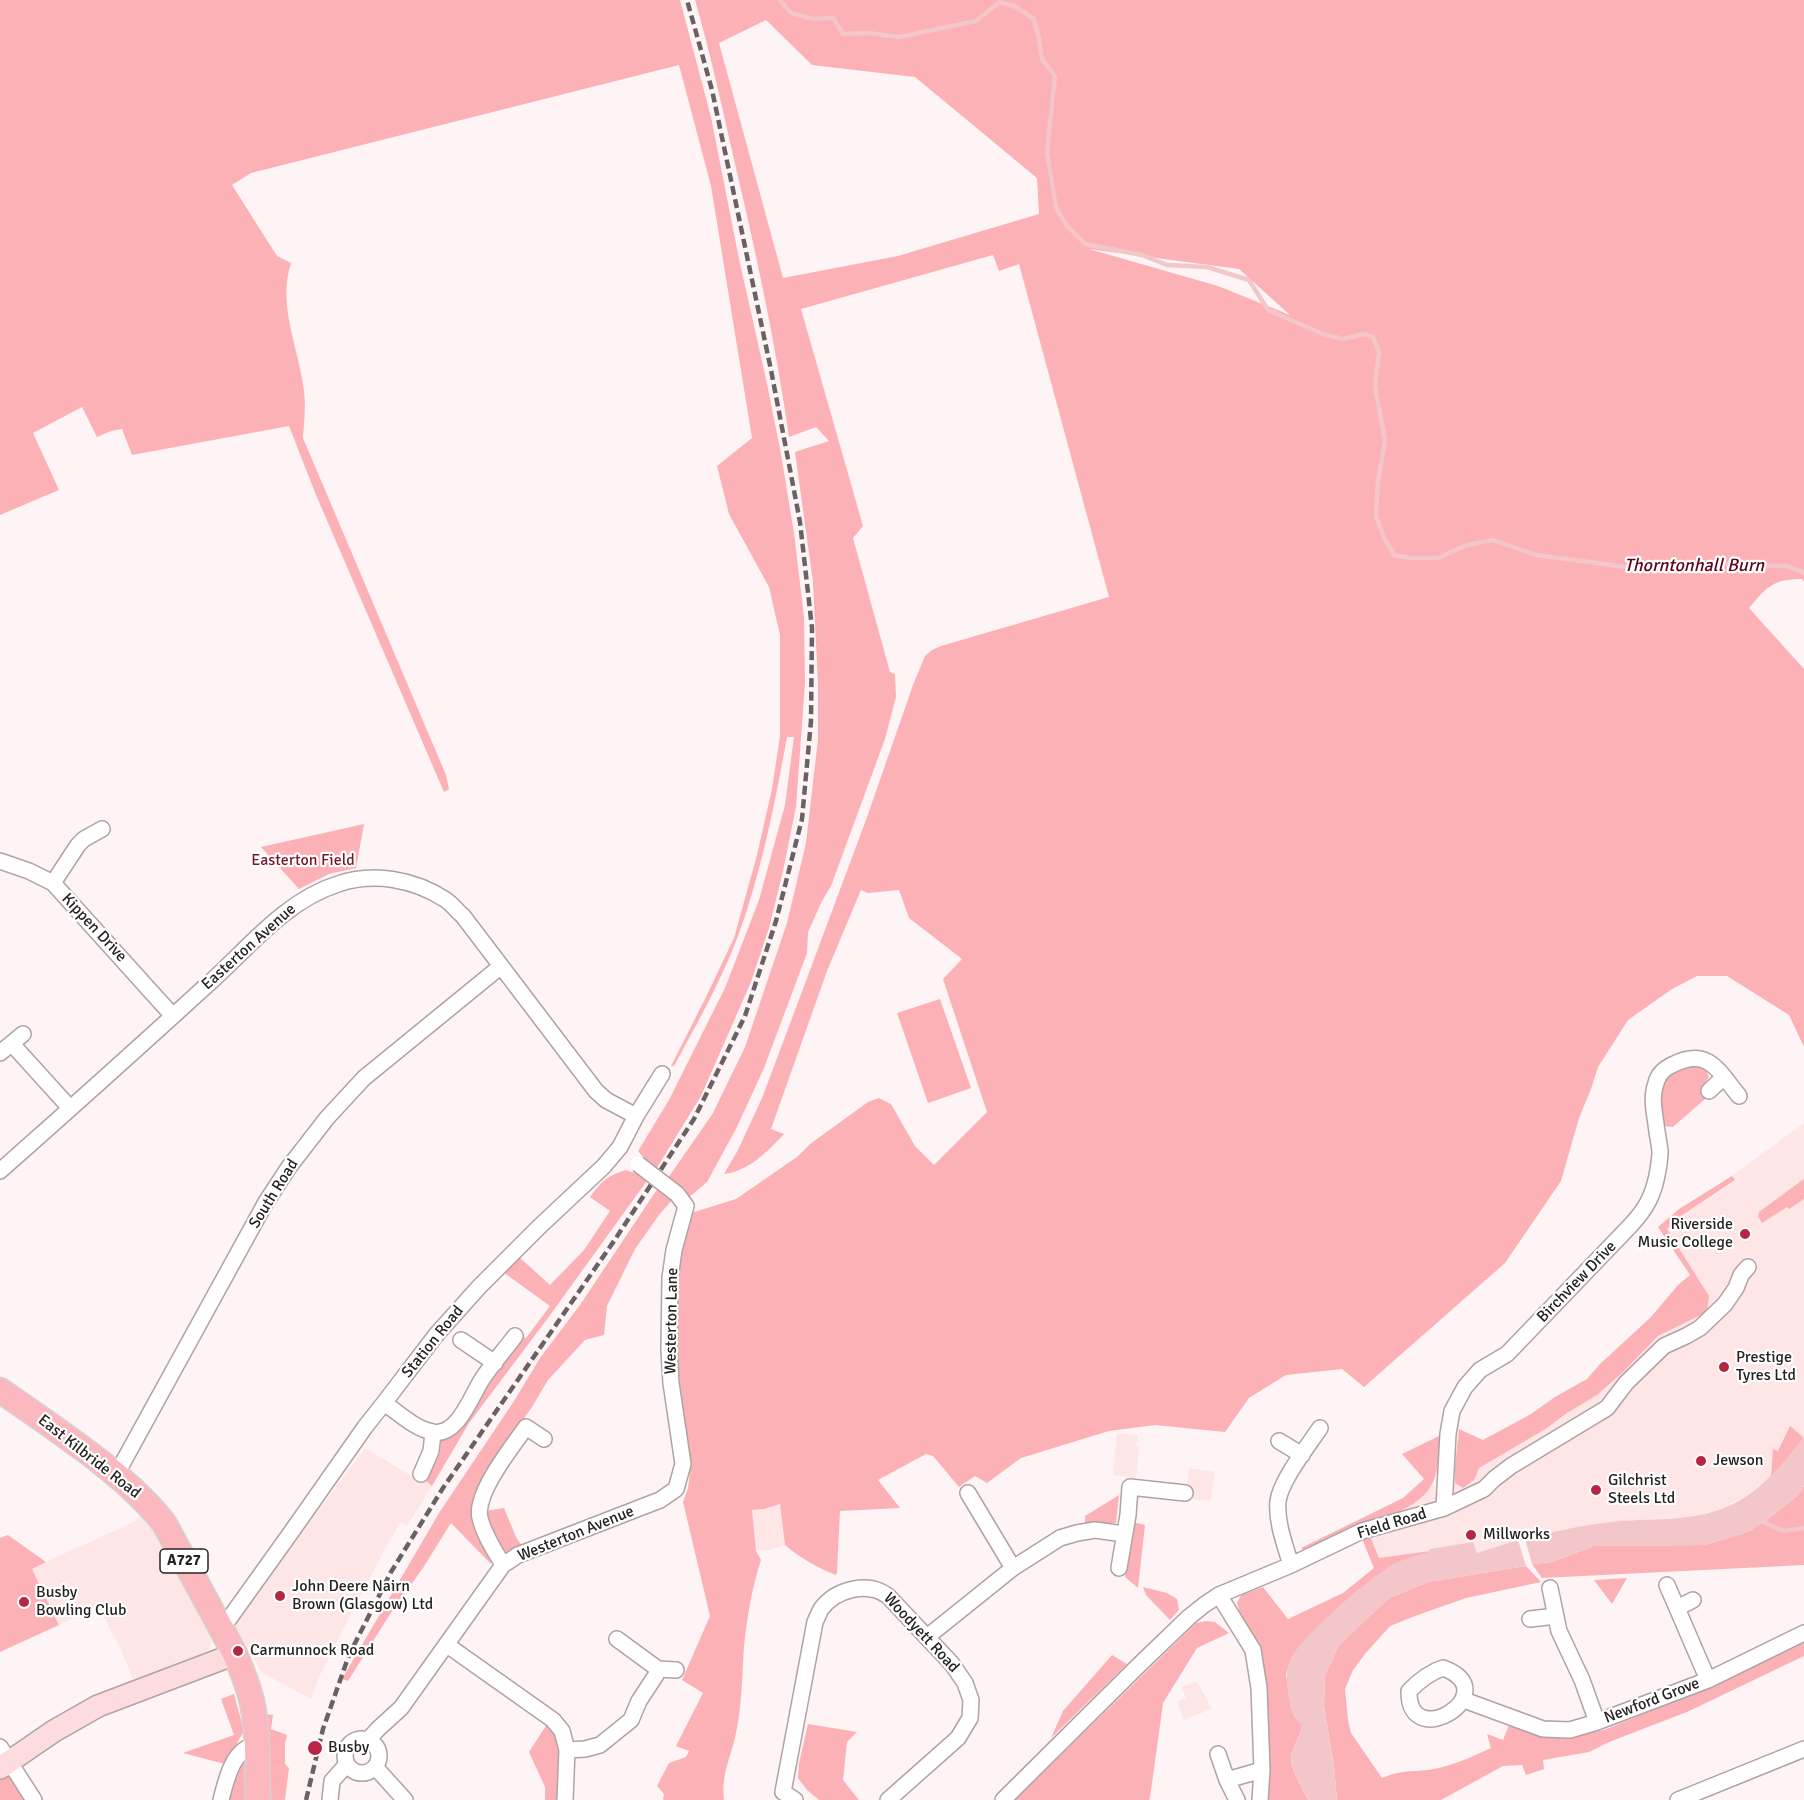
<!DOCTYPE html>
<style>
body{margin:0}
canvas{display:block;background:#fef4f5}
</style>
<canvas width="1804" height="1800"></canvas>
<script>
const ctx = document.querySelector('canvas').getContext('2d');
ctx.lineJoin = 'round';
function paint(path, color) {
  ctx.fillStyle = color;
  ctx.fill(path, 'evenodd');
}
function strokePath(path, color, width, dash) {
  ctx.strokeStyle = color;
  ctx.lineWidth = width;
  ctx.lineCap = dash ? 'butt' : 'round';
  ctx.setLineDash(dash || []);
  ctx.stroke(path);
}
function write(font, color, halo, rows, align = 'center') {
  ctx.font = font + ' Signika,sans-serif';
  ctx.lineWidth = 4.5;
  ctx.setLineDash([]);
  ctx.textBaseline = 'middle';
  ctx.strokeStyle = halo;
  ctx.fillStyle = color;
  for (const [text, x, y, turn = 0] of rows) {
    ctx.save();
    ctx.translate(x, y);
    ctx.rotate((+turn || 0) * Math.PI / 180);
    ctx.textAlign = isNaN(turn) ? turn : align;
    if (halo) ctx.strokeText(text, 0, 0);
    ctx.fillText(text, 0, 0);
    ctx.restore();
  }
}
const built = new Path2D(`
 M1804,1123v315l-33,40 -29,20 -20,11 -35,8 -77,5 -60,11 -74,20 -3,-11 -43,8v1l-51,7 -9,-22v-15l36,-13 13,-8 12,-14 24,-3 8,5 11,-8 4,-12 69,-40 75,-55 36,-37 49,-24 2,-16 -42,-67 14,-13 54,-35 -3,-5z
 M1117,1433l21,2 -2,11 3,1 -3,31 -23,-3z
 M365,1448l45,27 16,6 6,5 -25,40 -7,-4 -34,63 -45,88 -10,26 -50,-27 -27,-49z
 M1189,1468l26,4 -4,29 -25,-3z
 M781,1504l4,41 -17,5 -12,1 -4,-41 12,-1z
 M143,1512l68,127 -1,9 -6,7 -70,27 -12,-30 -24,-47 -39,20 -27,-57 102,-46z
 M1197,1681l5,10 4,6 5,12 -27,11 -7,-18 9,-4 -4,-11z`);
const green = new Path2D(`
 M0,0h680l31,117 28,142 27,120 15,75 13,79 10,84 1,66 -9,124 -13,64 -14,57 -18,54 -50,114 -46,75 -17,-20 31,-51 56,-112 34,-88 26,-95 9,-68h-7c-11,61 -23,121 -42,179 -17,53 -45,102 -71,150h-3l35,-69 28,-59 23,-83 15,-66 8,-53v-101l-11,-48 -40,-73 -12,-48 35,-28 -41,-252 -32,-121 -428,108 -19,12 45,71 14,7c-14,43 8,85 13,128 2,16 0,31 -1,47l143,337 3,14 -5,3 -128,-297 -27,-69 -157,29 -10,-26 -11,2 -14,6 -15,-30 -49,26 26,57 -59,25z
 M695,0h1109v582l-2,-3c-29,0 -35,8 -53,29l55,61v378l-15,-32 -62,-39h-30l-25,13 -44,31 -30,47 -7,22 -12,29 -18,63 -56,82 -141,124 -22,-18 -56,6 -37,23 -24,34 -70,-7 -46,6 -88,27 -34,25 -12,-7 -16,11 -26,-31 -7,-2 -48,26 22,28 -60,3 -3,61 -1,3c-18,-7 -36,-17 -51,-30l-5,-41 -16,5 -12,1 4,41 5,9c-9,27 -14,58 -17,86 -2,29 -2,59 -8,87 -5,25 -15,40 -12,67h-61l1,-6 -7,-8 12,-23 17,-6 3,-6 -13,-5 27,-53 -21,-13 28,-64 -27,-114 5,-14 2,-16 -15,-106 2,-102 14,-51 45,-14 61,-42 13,-13 58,-42 11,-4 12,6 24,42 19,19 53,-53 -44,-133 19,-20 -53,-41 -10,-28 -31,3 -7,-3 -34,81 -56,158 13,5c-17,18 -35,37 -60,40l14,-24 24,-52 23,-61 81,-217 47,-135 12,-29 7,-6 9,-4 168,-49 -90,-333 -20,7 -6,-16 -192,54 62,217 -10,12 37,134 5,2 1,23 -11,42 -54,147 -9,15 -14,31 -1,21 -43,115 -27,59 -30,55 -19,16 -20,-20 45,-65 32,-66 42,-124 19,-80 12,-104v-55l-5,-102 -18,-130 34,-11 -13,-14 -27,10c-13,-91 -32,-180 -53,-269 -13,-56 -25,-113 -41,-168zM766,20l46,45 103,12 122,101 2,36 -141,42 -115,22 -64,-235zM1089,249l150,20 51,46 -72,-29z
 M364,824l-8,44 -27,6 -30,15 -38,-42z
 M940,999l31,89 -43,15 -31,-90z
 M1700,1066l6,4 3,7 -7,11 4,10 -33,29 -10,-1c-1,-20 -7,-52 18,-59 6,-1 13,-1 19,-1z
 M626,1170l23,8 -101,140 -79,105 -37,63 -6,-5 14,-28 1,-13 11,-5 72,-98 2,1 24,-32 -47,-34 16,-15 31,28 34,-35 26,-39 -20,-14c12,-16 17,-21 36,-27z
 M1732,1176l3,4 -54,36 -14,13 42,67 -2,16 -49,24 -36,37 -25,22 -30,18 -20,15 -68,40 -5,12 -11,8 -8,-5v-17l4,-37 24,11 48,-26 24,-17 32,-18 13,-15 51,-47 27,-32 12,-10 -32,-48 21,-18z
 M1804,1179v20l-15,10 -2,-2 -25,16 -4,-7 1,-4z
 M660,1185l13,14 -14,16 -24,34 -28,57 -3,29 -19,5 -37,40 -16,27 -52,75 -4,24 20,53 -6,4 -39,-40 -28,45 -31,43 -44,70 -6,-2 97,-166 75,-112 26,-43 40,-53z
 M1790,1426l14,12 -33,40 2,-29 5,2z
 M1439,1436c1,40 -4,61 -44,77 -12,4 -24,7 -36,11 -19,7 -36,18 -54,27l-4,-3 102,-50 21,-19 -22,-25z
 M1804,1486v79l-262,13 -10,-14 20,-2 42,-16 110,-1 44,-13 20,-13 30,-24z
 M1119,1495l-3,28h-31v-7z
 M504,1508l12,29 6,9 -15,6 -9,-6 -11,-23 -2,-12z
 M1133,1522l12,3 -7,63 -13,-11z
 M8,1535l38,27 -14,7 27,56 -59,27v-114z
 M1370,1536l9,22 51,-7 -139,108 -5,16 8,41 8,9c-1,11 -11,24 -11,33 0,12 12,31 17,42h-39l-4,-96 -5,-59 -20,-31 -3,-11 4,-8 22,-8 25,32 55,-26 31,-25 -12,-29z
 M1526,1566l15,16 -75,16 -51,18 -25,10 -25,28 -12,16 -8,19 3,31 3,13 31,45c18,-8 28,-6 46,-8 23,-3 43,-13 63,-22l-4,-14 16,6 6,-15 24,6 48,4 23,-5 103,-42 97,-45v13l-117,56 -78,30 -20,10 -46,8 1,9 -18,6 -4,-10 -19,1 -62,34h-104l-3,-33 -10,-61 1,-31 14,-30 50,-47 39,-16z
 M1627,1578l-15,26 -18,-24z
 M1143,1587l24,6 10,6 2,11 -9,10 -24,-25z
 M1206,1621l9,1 14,11 -32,15 -34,55 -13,95 -1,2h-134l181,-177z
 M1112,1655l15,9 -76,74 12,-27z
 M234,1694l10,37 -19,33 -42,-11 51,-18 -13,-36z
 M266,1714l7,1 -2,14 16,6 -2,9v20l4,4 -4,32h-17z
 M547,1724l9,10 4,10 -2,56h-13v-13l-16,-35z
 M808,1724l49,8 -10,10 -4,38 16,20h-40l-12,-10 -9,-12 1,-15z
 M245,1757l3,43h-20l8,-29z
 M8,1771l18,29h-26v-24z`);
const water = new Path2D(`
 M1804,1438v48l-6,9 -30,24 -20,13 -44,13 -110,1 -42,16 -20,2 -7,-25c28,-7 57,-14 86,-17 37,-4 74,0 110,-13 35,-12 60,-43 83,-71z
 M1518,1540l8,26 -98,16 -39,16 -50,47 -14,30 -1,31 10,61 3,33h-29c-5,-11 -17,-30 -17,-42 0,-9 10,-21 11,-33 -3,-3 -7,-6 -9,-11 -5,-15 -9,-39 -3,-53 10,-25 76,-79 100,-95 12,-7 26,-10 39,-14l1,-3 43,-7 4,11z`);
const stream = new Path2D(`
 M780,0l11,13 23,6 19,-1 10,16 26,-1 30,4 77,-16 24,-19 14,4 20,13 4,15 4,25 13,17 -8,76 9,56 11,18 18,18 57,11 25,10 40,2 42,13 19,30 55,24 20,5 22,-5 8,3 6,15 -4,34 10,55 -7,41 -2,34 8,22 10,17 16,3h28l29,-13 26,-5 43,15 98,13 89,-4 64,2 17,7
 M1758,1520l26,11 20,-3`);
const street = new Path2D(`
 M0,861l29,10 24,12 120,133
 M53,883l25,-38 6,-6 18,-10
 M12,1044l58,64
 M0,1053l23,-19
 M1709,1091l15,-14
 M0,1171c69,-61 138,-123 206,-185 41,-36 78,-85 132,-102 36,-12 76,-5 108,16 6,4 11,11 17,16l133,175 10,9 30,16
 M461,1340l34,23
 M384,1403c15,10 31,26 49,29 24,5 38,-35 48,-51 10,-16 23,-30 34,-45
 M1279,1441l23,14
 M421,1474l10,-23 2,-18
 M116,1475l150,-273 23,-35 38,-49 37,-40 136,-111
 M968,1493l45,75
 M1444,1508l4,-74 4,-23 13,-24 15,-17 27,-16 123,-128c17,-18 24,-32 28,-56 1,-6 2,-13 2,-19 -1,-9 -3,-18 -4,-27 -2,-14 -5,-27 0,-41 2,-9 9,-15 18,-19 35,-17 45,8 65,32
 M503,1565c-8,-14 -19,-30 -23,-47 -6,-24 32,-71 46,-91l18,12
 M1291,1565c-6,-20 -15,-43 -13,-64 3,-21 30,-55 42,-73
 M1119,1568l9,-53 2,-28 55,6
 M1667,1585l41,95
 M1550,1588l9,43 23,49 15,42
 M1219,1595l34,55 6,38 3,82 -2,30
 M1677,1608l16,-8
 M1530,1619l26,-3
 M218,1623l11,-4 63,-88 73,-104 19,-24 52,-68 43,-48 60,-60 65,-61 16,-19 16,-31 26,-42
 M927,1637l86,-69 47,-30 17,-5 18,-3 29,4
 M447,1645l106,75 9,11 5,19
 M1443,1668c65,24 -35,87 -34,23 10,-10 21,-19 34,-23z
 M658,1669l18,1
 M1464,1700l79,29 27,1 27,-8 111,-42 96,-47
 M345 1756a17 17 0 1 1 34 0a17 17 0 1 1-34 0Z
 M368,1740l10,-11 23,-21 102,-143 15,-10 142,-55 16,-11 7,-25 -12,-81 -2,-33 1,-72 4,-28 12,-44 -9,-12
 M0,1747l34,53
 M1218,1754l9,26 10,20
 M376,1768l29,32
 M1227,1780l35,-10
 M221,1800c5,-20 12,-53 36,-55
 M330,1800l2,-19 15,-17
 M565,1800l2,-50 18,-1 15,-4 31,-25 8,-19 17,-26 2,-6 -41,-30
 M795,1800l-12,-8 32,-170c2,-4 4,-9 6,-13 15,-20 47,-28 67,-13l64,68 13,19 6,17 -1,18 -12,20 -70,62
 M1003,1800l134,-133 52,-50 15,-12 15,-10 72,-30 71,-34 82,-23 40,-19 10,-10 17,-13 96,-58 19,-25 38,-37 22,-10 14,-8 25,-24 11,-16 5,-13 7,-8
 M1678,1800l126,-51`);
const secondary = new Path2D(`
 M0,1768l54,-37 44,-25 137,-52`);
const primary = new Path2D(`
 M0,1390c53,38 124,82 164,133l71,131c6,14 12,29 16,44 8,33 6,68 7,102`);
const rail = new Path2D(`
 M306,1800l17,-71 26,-74 42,-83 52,-84 171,-247 80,-122 51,-103 31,-95 26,-102 9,-98 1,-93 -12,-106 -29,-152 -59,-280 -25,-90`);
const streetBridge = new Path2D(`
 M638,1164l39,30`);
const markers = [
 [1745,1234,6,"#b72545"],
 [1724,1367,6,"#b72545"],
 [1701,1461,6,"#b72545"],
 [1596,1490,6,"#b72545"],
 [1471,1535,6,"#b72545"],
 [280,1596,6,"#b72545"],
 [24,1602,6,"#b72545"],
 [238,1651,6,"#b72545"],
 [315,1748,8,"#b72545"]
];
const shields = [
 [184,1561,48]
];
const shieldNames = [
 ["A727",184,1561]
];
const parkNames = [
 ["Easterton Field",303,861]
];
const streetNames = [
 ["Kippen Drive",94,928,47],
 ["Easterton Avenue",249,947,-42],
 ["South Road",274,1194,-58],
 ["Birchview Drive",1577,1282,-46],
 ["Westerton Lane",672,1321,-89],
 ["Station Road",433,1342,-51],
 ["East Kilbride Road",89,1457,38],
 ["Field Road",1392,1524,-17],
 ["Westerton Avenue",576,1534,-22],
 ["Woodyett Road",921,1633,47],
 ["Newford Grove",1652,1701,-21]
];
const poiNames = [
 ["Riverside",1733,1225,"right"],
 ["Music College",1733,1243,"right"],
 ["Prestige",1736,1358],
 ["Tyres Ltd",1736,1376],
 ["Jewson",1713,1461],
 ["Gilchrist",1608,1481],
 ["Steels Ltd",1608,1499],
 ["Millworks",1483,1535],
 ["John Deere Nairn",292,1587],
 ["Brown (Glasgow) Ltd",292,1605],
 ["Busby",36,1593],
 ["Bowling Club",36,1611],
 ["Carmunnock Road",250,1651],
 ["Busby",328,1748]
];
const waterNames = [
 ["Thorntonhall Burn",1694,566]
];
paint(built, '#fee5e6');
paint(green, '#fbb1b6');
paint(water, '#f3c7c9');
strokePath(stream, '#f3c7c9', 4.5);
strokePath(street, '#b1a2a3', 18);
strokePath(secondary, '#b1a2a3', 24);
strokePath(primary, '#d4d3d3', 27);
strokePath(street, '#fff', 15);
strokePath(secondary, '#fddcdf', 21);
strokePath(primary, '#fbb8bf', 24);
strokePath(rail, '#696263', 4.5, [9, 4.5]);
strokePath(streetBridge, '#b1a2a3', 18, []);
strokePath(streetBridge, '#fff', 15);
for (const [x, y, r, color] of markers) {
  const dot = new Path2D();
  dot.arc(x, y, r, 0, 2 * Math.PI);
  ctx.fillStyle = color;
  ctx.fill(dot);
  strokePath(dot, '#fff', 2);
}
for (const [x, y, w] of shields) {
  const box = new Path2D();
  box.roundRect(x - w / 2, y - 12, w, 24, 4.5);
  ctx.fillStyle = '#fff';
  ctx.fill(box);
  strokePath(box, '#272222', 1.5);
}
write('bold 15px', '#272222', null, shieldNames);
write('16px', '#73192b', '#fff', parkNames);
write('16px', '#272222', '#fff', streetNames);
write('16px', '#272222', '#fff', poiNames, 'left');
write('italic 18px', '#60011c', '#fff', waterNames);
</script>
